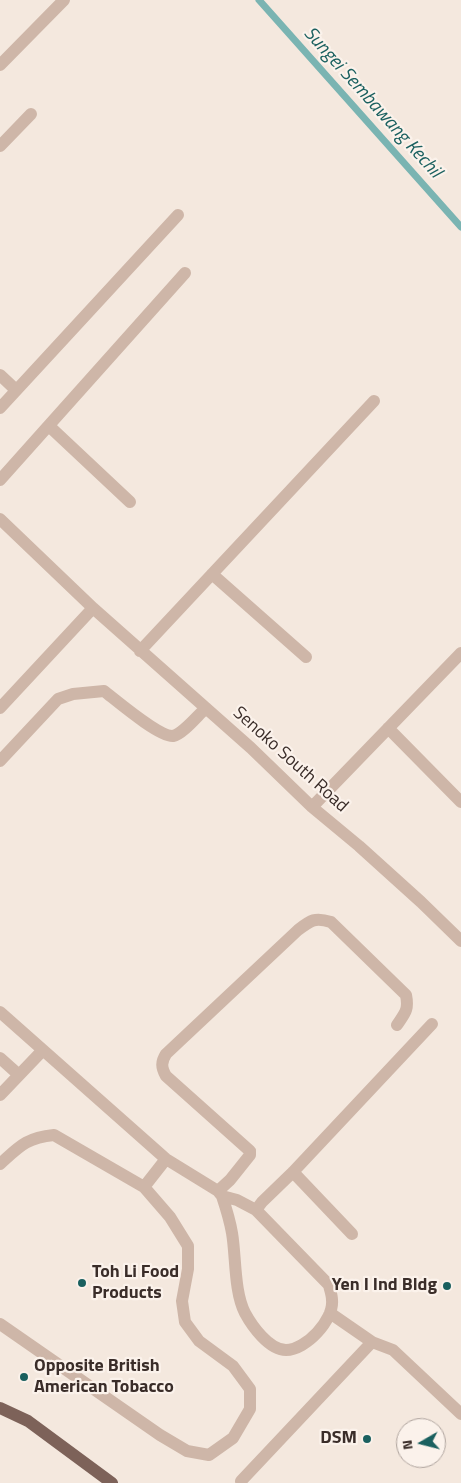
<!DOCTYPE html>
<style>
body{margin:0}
#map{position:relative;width:461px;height:1483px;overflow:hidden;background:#f4e8de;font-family:"Titillium Web",sans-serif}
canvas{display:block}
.north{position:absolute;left:396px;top:1418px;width:50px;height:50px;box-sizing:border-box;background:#fbf2eb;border:1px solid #aea39d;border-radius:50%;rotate:262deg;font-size:14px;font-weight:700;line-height:20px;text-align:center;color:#3a2d29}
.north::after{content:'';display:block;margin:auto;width:18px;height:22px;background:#1a605f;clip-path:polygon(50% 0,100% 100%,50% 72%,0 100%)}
</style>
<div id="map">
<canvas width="461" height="1483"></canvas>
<div class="north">N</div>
</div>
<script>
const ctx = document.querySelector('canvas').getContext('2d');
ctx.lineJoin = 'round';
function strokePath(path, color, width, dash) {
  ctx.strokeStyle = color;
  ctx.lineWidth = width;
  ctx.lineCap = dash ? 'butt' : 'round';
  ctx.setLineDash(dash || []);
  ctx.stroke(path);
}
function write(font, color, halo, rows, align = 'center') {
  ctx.font = font + ' "Titillium Web",sans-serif';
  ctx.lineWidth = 4.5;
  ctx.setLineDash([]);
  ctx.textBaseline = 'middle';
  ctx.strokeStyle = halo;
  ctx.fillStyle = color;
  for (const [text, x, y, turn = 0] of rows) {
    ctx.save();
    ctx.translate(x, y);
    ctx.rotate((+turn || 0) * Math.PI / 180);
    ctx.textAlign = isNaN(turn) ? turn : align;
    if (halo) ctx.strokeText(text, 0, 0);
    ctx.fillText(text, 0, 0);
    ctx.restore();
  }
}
const stream = new Path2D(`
 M259,0l202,227`);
const minor = new Path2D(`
 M0,65l64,-65
 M0,146l31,-32
 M0,375l16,15
 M0,408l178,-193
 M49,426l81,76
 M0,480l185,-207
 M0,519l93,89 158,140 61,59 47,39 62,56 40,39
 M212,574l94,83
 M140,651l234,-250
 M0,708l93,-100
 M388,728l73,74
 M0,761l58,-62 15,-5 31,-3c13,10 55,46 69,45 10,-2 25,-21 33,-28
 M312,807l149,-154
 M0,1012l166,147 52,32 4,5c4,12 8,25 10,37 4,23 2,59 13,80 7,13 24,37 41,37 20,0 48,-30 46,-50 0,-5 -2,-10 -3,-15l-73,-75 -19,-10 -15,-4
 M0,1058l19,17
 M0,1095l43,-45
 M0,1164c20,-18 26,-26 54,-29l90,52 26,30 18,29v23l-6,32 3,21 14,19 34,25 17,23v20l-17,29 -24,17 -22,-4 -27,-16 -160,-111
 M293,1172l59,62
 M144,1187l22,-28
 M218,1191l12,-11 20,-25v-4l-84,-75c-5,-9 -5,-14 0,-22l132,-124c13,-10 17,-13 33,-8l75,73c3,15 -1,18 -9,30
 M256,1210l6,-8 31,-30 139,-148
 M330,1313l42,29 21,8 68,64
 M241,1481l131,-139`);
const major = new Path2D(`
 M0,1408l28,13 84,62`);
const markers = [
 [82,1283,5,"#1a605f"],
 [447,1286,5,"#1a605f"],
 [24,1377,5,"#1a605f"],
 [367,1439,5,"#1a605f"]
];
const streetNames = [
 ["Senoko South Road",290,760,42]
];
const poiNames = [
 ["Toh Li Food",92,1273],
 ["Products",92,1294],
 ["Yen I Ind Bldg",437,1286,"right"],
 ["Opposite British",34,1367],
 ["American Tobacco",34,1388],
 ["DSM",357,1439,"right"]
];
const waterNames = [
 ["Sungei Sembawang Kechil",372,103,48]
];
strokePath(stream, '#7ab4b2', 7);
strokePath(minor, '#ceb6a8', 12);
strokePath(major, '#7d6259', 12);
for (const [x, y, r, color] of markers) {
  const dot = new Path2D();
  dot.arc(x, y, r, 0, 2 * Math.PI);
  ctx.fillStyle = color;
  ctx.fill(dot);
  strokePath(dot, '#fbf2eb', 2);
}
write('18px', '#3a2d29', '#fbf2eb', streetNames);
write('bold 18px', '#3a2d29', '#fbf2eb', poiNames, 'left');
write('italic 19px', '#1a605f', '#fbf2eb', waterNames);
</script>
